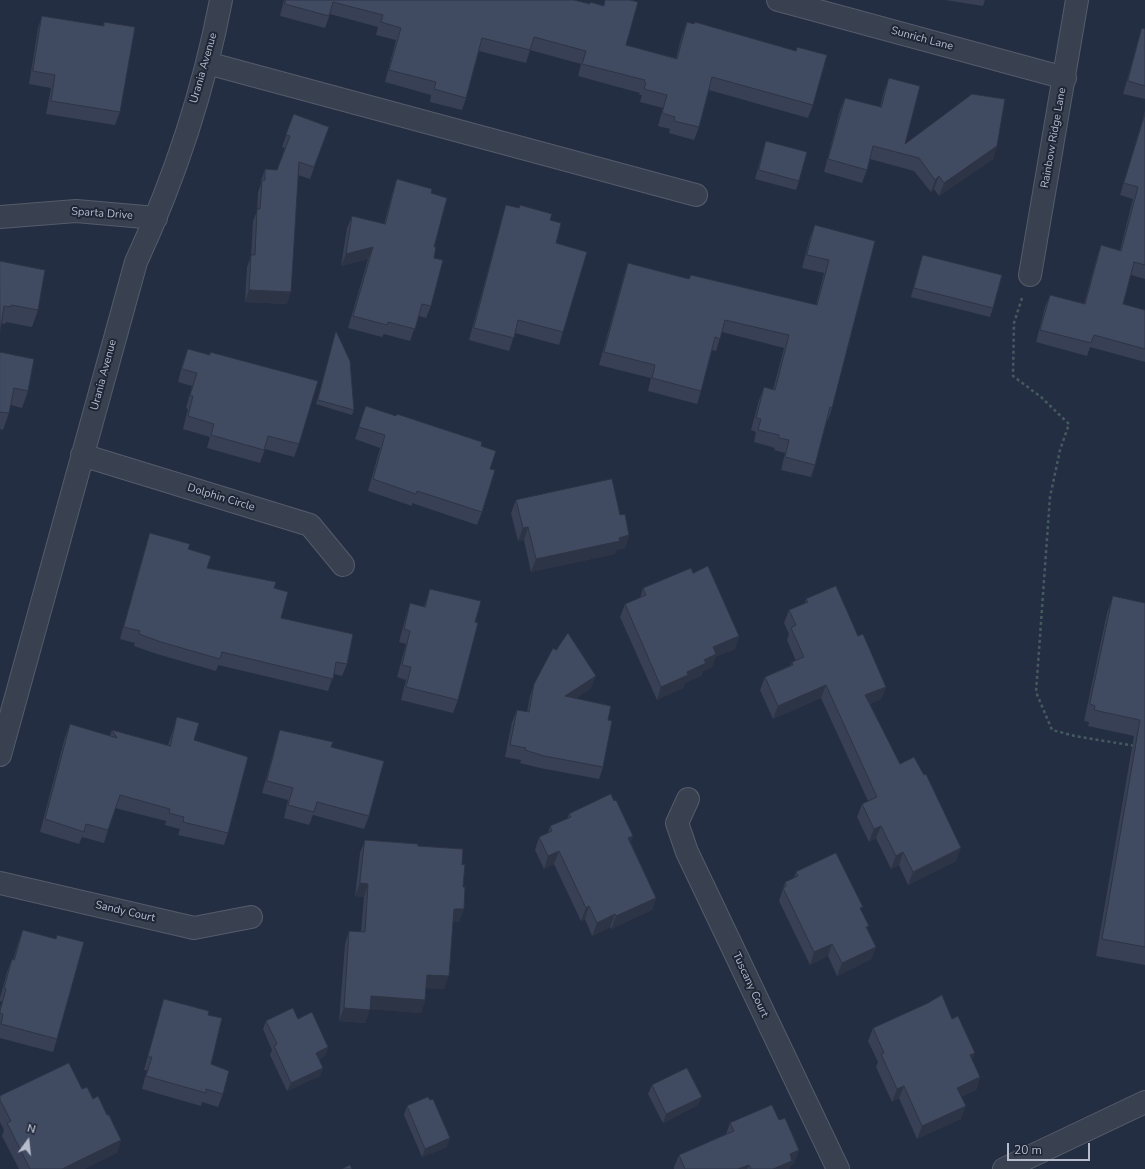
<!DOCTYPE html>
<style>
body{margin:0}
#map{position:relative;width:1145px;height:1169px;overflow:hidden;background:#242e42;font-family:"Nunito Sans",sans-serif}
canvas{display:block}
.north{position:absolute;left:8px;top:1121px;width:40px;height:40px;-webkit-text-stroke:3px #1e2637;paint-order:stroke;rotate:15deg;font-size:11px;font-weight:700;line-height:16px;text-align:center;color:#b6bccc}
.north::after{content:'';display:block;margin:auto;width:14px;height:18px;background:#b6bccc;clip-path:polygon(50% 0,100% 100%,50% 72%,0 100%)}
.scale{position:absolute;left:1007px;top:1143px;width:83px;height:18px;box-sizing:border-box;border:2px solid #b6bccc;border-top:0;padding-left:5px;font-size:12px;line-height:14px;white-space:nowrap;color:#b6bccc;-webkit-text-stroke:3px #1e2637;paint-order:stroke}
</style>
<div id="map">
<canvas width="1145" height="1169"></canvas>
<div class="north">N</div>
<div class="scale">20 m</div>
</div>
<script>
const ctx = document.querySelector('canvas').getContext('2d');
ctx.lineJoin = 'round';
function strokePath(path, color, width, dash) {
  ctx.strokeStyle = color;
  ctx.lineWidth = width;
  ctx.lineCap = dash ? 'butt' : 'round';
  ctx.setLineDash(dash || []);
  ctx.stroke(path);
}
function paint(path, color) {
  ctx.fillStyle = color;
  ctx.fill(path, 'evenodd');
}
function write(font, color, halo, rows, align = 'center') {
  ctx.font = font + ' "Nunito Sans",sans-serif';
  ctx.lineWidth = 4;
  ctx.setLineDash([]);
  ctx.textBaseline = 'middle';
  ctx.strokeStyle = halo;
  ctx.fillStyle = color;
  for (const [text, x, y, turn = 0] of rows) {
    ctx.save();
    ctx.translate(x, y);
    ctx.rotate((+turn || 0) * Math.PI / 180);
    ctx.textAlign = isNaN(turn) ? turn : align;
    if (halo) ctx.strokeText(text, 0, 0);
    ctx.fillText(text, 0, 0);
    ctx.restore();
  }
}
const path = new Path2D(`
 M1022,298l-8,25 -1,53 28,21 28,27 -9,26 -10,47 -14,195 16,38 23,6 60,10`);
const minor = new Path2D(`
 M778,0l287,78
 M207,63l489,132
 M0,217l76,-6 80,7
 M1030,275l47,-275
 M82,455l228,70 33,40
 M0,755l136,-493c38,-82 68,-173 85,-262
 M688,799l-11,24 10,29 151,317
 M0,883l194,45 57,-11
 M1004,1169l141,-67`);
const wall = new Path2D(`
 M284,0h290l16,4 13,2 2,-6h25l-4,45 50,13 6,-23 5,-13 126,83 -5,13 -99,-28 -10,37 -5,13 -25,-7 1,-4 -12,-3 5,-18 -23,-6 2,-7h-3l1,-2 -62,-17 3,-12 -51,-14 -4,13 -47,-12 -13,47 -4,12 -32,-8 1,-7 -46,-13 11,-42 -20,-5 2,-8 -48,-13 -5,14 -45,-12z
 M945,0h40l-2,6z
 M42,16l61,10 1,-4 16,90 -5,13 -69,-11 5,-26 -22,-4 9,-56z
 M1142,28l3,1v70l-22,-5 15,-53z
 M889,78l16,66 92,2 -4,13 -54,37 -5,-7 -3,3 -17,-21 -44,-12 -3,11 -5,13 -38,-11 16,-62 5,-12 35,9 4,-16z
 M1145,111v168l-14,-4 -8,29 22,6v52l-55,-15 -3,9 -51,-14 9,-35 5,-12 34,9 13,-47 4,-12 19,5 13,-51 -13,-4z
 M294,114l35,13 -19,52 -12,-4 -11,129 -42,-2 2,-35 4,-10 2,-36 4,-10 1,-19 3,-8v-3l4,-12 12,1 8,-22 -3,-1z
 M766,141l33,40 -3,9 -41,-11 8,-29z
 M397,179l34,14 3,54 -3,59 -5,12 -7,-2 -9,25 -26,-7 -2,3 -34,-9 20,-69 -27,7 6,-38 5,-12 32,8 9,-33z
 M506,205l44,15 6,23 7,89 -4,13 -44,-12 -6,18 -40,-11 33,-122z
 M815,225l60,16 -43,167 -4,12h-1l-12,45 -4,12 -30,-7 4,-17 -11,-3 1,-2 -21,-6 2,-10 -5,-2 8,-30 5,-13 9,3 11,-42 -62,-16 -6,19 -4,-1 -11,41 -4,13 -49,-13 3,-13 -52,-13 25,-90 4,-12 61,16 2,-4 125,30 8,-32 -22,-5 8,-31z
 M923,255l70,53 -3,9 -79,-20 9,-34z
 M0,261l38,49 -6,17 -26,-5 -1,2 -4,-1z
 M336,331l18,79 -2,5 -36,-11z
 M188,349l111,95 -5,13 -29,-8 -5,14 -53,-15 3,-11 -27,-8 5,-20 -2,-1 6,-22 -14,-4 5,-20z
 M0,352l28,39 -6,17 -11,-3 -2,8 -6,17 -3,-1z
 M366,406l115,40 9,23 -8,43 -5,13 -65,-22v3l-44,-15 12,-43 -25,-9z
 M516,500l104,15 9,20 -4,13 -9,2 -1,4 -84,18 -7,-32 -6,1 -7,-28z
 M150,533l38,16 19,19 67,20 7,30 66,46 -5,12 -8,-2 -6,17 -110,-26 -2,6 -59,-17 -23,-8 1,-3 -15,-4 26,-94z
 M693,573l46,63 -4,13 -20,8 -3,10 -9,4 -2,5 -16,7 -2,5 -26,12 -37,-83 5,-13 15,-6 3,-10z
 M430,589l45,33 -17,78 -5,13 -52,-13 5,-20 -9,-3 9,-33 -7,-2 7,-26 4,-13 14,4z
 M1113,596l32,7v362l-49,-9 38,-220 -46,-10 1,-4 -5,-1 23,-108z
 M806,599l52,37 28,51 -5,12 -11,5 30,60 56,97 -48,24 -9,-20 -8,4 -15,-31 -7,4 -12,-25 5,-13 6,-3 -47,-103 -48,21 -13,-29 5,-13 26,-12 1,-3 4,-1 -9,-21 2,-6 -5,-11 5,-13 16,-7z
 M534,684l57,4 -16,11 33,21 -5,47 -4,12 -59,-11 -20,-5 1,-3 -16,-3 7,-35 5,-12 10,2 3,-16z
 M177,717l17,23 34,93 -4,12 -46,-10 2,-6 -15,-4 1,-4 -51,-13 -11,35 -22,-6 -3,7 -39,-12 25,-95 5,-13 40,12 2,-6 56,15 5,-15z
 M280,730l51,17 38,69 -5,13 -51,-14 -4,10 -25,-7 4,-18 -26,-7 14,-50z
 M569,814l62,29 25,55 -4,12 -41,19 -1,-2 -18,9 -7,-17 -4,2 -27,-57 -10,5 -9,-19 4,-13 9,-4 2,-7 17,-7z
 M365,840l53,6 44,19 2,44 -5,13h-6l-9,67 -18,-1 -1,12 -4,13 -51,-4 -5,14 -26,-2 6,-77 4,-13 12,1 3,-35 -9,-1 5,-43z
 M796,872l65,38 7,20 8,17 -5,12 -34,17 -9,-20 -18,9 -31,-64 6,-19 9,-4z
 M23,930l34,109 -4,13 -53,-14v-31l2,-5 -2,-1v-3l7,-26 5,-13 1,1 5,-17z
 M164,999l44,16 3,49 12,30 -5,13 -16,-5 -1,4 -59,-17 5,-19h-3l16,-58z
 M298,1019l30,28 -3,9 -6,3 4,9 -3,8 -33,15 -17,-36 2,-5 -9,-21 3,-8z
 M952,1019l28,58 -4,13 -15,7v22l-44,20 -18,-41 -7,4 -16,-35 2,-5 -10,-21 5,-13z
 M652,1085l46,20 -35,18 -15,-29z
 M82,1089l11,10 14,16 14,25 -4,13 -33,16h-65l-17,-33 2,-6 -4,-8v-26z
 M407,1106l40,41 -25,10 -18,-42z
 M779,1120l20,30 -5,13 -3,2 -2,4h-115v-2l5,-12 47,-21 4,-11z`);
const shadedWall = new Path2D(`
 M997,146l-4,13 -54,37 5,-13z
 M939,176l-5,13 -3,3 4,-12z
 M373,247l-5,12 -27,7 5,-12z
 M249,290l42,2 -4,12 -42,-2z
 M528,527l-4,13 -6,1 5,-13z
 M629,535l-4,13 -9,2 -1,4 -84,18 5,-13z
 M739,636l-4,13 -20,8 -3,10 -9,4 -2,5 -16,7 -2,5 -26,12 4,-13 26,-15 17,-12 9,-13z
 M596,676l-5,12 -31,21 5,-13z
 M826,685l-5,13 -48,21 5,-13z
 M886,687l-5,12 -20,9 4,-13z
 M881,826l-5,12 -7,4 5,-13z
 M633,836l-4,13 -1,-11z
 M961,848l-5,13 -48,24 5,-13z
 M559,851l-5,13 -10,5 4,-13z
 M903,852l-4,13 -8,4 5,-13z
 M360,883l8,1 -4,13 -9,-1z
 M656,898l-4,12 -41,19 5,-13z
 M589,906l-4,13 -4,2 5,-13z
 M454,909h10l-5,13h-9z
 M615,914l-5,13 -18,9 5,-13z
 M832,944l-4,12 -18,9 4,-13z
 M876,947l-5,12 -34,17 5,-13z
 M427,975l22,1 -5,13 -21,-1z
 M371,996l54,4 -4,13 -55,-4z
 M344,1008l26,2 -5,13 -26,-2z
 M328,1047l-3,9 -12,5 3,-8z
 M975,1053l-5,13v-11z
 M323,1068l-3,8 -33,15 4,-8z
 M980,1077l-4,13 -24,11 5,-13z
 M904,1086l-5,12 -7,4 5,-13z
 M702,1097l-4,8 -35,18 3,-9z
 M966,1106l-5,13 -44,20 5,-13z
 M450,1138l-3,9 -25,10 3,-8z
 M121,1140l-4,13 -33,16h-22z
 M799,1150l-5,13 -3,2 -2,4h-16l17,-15z
 M749,1165l-2,4h-9z`);
const building = new Path2D(`
 M286,0h288l16,4v-2l14,4 1,-6h25l8,2 -12,43 51,14 10,-37 7,2 1,-2 101,29 1,-4 30,8 -14,50 -101,-28 -13,50 -25,-6 1,-4 -13,-4 5,-18 -23,-6 2,-6 -2,-1 1,-2 -63,-16 4,-13 -52,-14 -4,13 -48,-12 -16,60 -32,-9 2,-7 -47,-12 12,-42 -20,-6 2,-7 -50,-13 -4,14 -44,-12z
 M42,16l62,10v-4l31,5 -15,85 -69,-11 4,-26 -22,-4z
 M1142,28l3,1v57l-17,-5z
 M889,78l31,8 -15,58 67,-50 33,5 -8,47 -53,37 -5,-7 -4,4 -16,-22 -46,-12 -6,24 -39,-11 17,-61 36,9z
 M294,114l35,13 -15,40 -15,-5 -8,130 -42,-2 2,-35h4l2,-46h3l2,-28 3,-1v-11l12,1 13,-34 -4,-1z
 M1145,114v151l-11,-3 -11,42 22,6v39l-51,-14 -3,8 -51,-13 10,-35 35,9 16,-59 20,6 17,-64 -14,-4z
 M766,141l41,11 -8,29 -40,-11z
 M397,179l35,10 -1,4 16,5 -13,49h2l-2,11 9,2 -12,46 -9,-2 -7,25 -27,-7 -1,3 -34,-9 20,-69 -27,7 6,-38 33,8z
 M506,205l13,3 1,-3 32,9 -2,6 11,3 -5,20 31,9 -24,80 -45,-12 -4,18 -40,-10z
 M815,225l60,16 -43,167 -2,-1 -15,58 -30,-8 4,-17 -10,-2v-3l-21,-5 3,-11 -5,-1 8,-31 11,3 14,-55 -64,-15 -5,19 -5,-2 -14,54 -49,-13 3,-13 -51,-13 24,-89 61,16 2,-4 126,30 12,-45 -22,-5z
 M923,255l79,20 -9,33 -79,-20z
 M0,261l45,9 -7,40 -27,-5v2l-7,-1 -4,26z
 M336,331l14,30 4,49 -36,-10z
 M188,349l22,6v-3l108,29 -19,63 -31,-8 -4,14 -53,-15 3,-11 -26,-8 5,-20 -3,-1 7,-22 -15,-4z
 M0,352l34,7 -6,32 -14,-3 -5,25 -9,-1z
 M366,406l30,10 1,-2 85,28 -1,4 15,5 -6,18 5,1 -13,42 -65,-21 -1,3 -43,-15 12,-44 -26,-8z
 M612,479l8,36 5,-1 4,21 -10,3 1,3 -84,18 -8,-32 -5,1 -7,-28z
 M150,533l40,11 -2,5 23,7 -4,12 69,14 -2,6 14,4 -7,26 72,16 -6,30 -11,-2 -3,17 -111,-27 -2,7 -59,-17 -22,-8 1,-3 -16,-4z
 M708,566l31,70 -26,11 3,7 -12,6 2,3 -19,9 1,3 -27,12 -36,-83 21,-9 -3,-7 48,-20 2,5z
 M836,586l22,50 5,-2 23,53 -21,8 35,69 14,-7 10,18 2,-1 35,74 -48,24 -10,-20 -7,4 -15,-30 -7,3 -12,-25 15,-7 -51,-112 -48,21 -13,-29 28,-12 -1,-3 12,-5 -13,-29 5,-3 -7,-15 19,-8 -2,-3z
 M430,589l51,12 -6,21 3,1 -20,77 -52,-13 5,-20 -9,-2 8,-34 -6,-2 6,-26 15,4z
 M1113,596l32,7v344l-43,-8 38,-219 -46,-10 1,-4 -5,-2z
 M568,633l28,43 -31,20 46,10 -3,14 4,1 -9,46 -59,-11 -19,-6 1,-2 -16,-3 7,-35 12,2 5,-28 19,-36 3,2z
 M177,717l22,6 -5,17 54,17 -20,76 -45,-11 1,-5 -15,-4 1,-4 -50,-14 -12,35 -22,-6 -2,8 -39,-13 25,-95 47,14 -5,-8 58,16z
 M280,730l53,12 -2,5 53,14 -15,55 -52,-14 -3,10 -26,-7 5,-17 -26,-7z
 M611,794l3,7 2,-1 17,36 -5,2 28,60 -40,18 -1,-2 -18,9 -8,-17 -3,2 -27,-57 -11,5 -9,-19 13,-6 -2,-5 21,-9 -2,-3z
 M365,840l53,4v2l45,3 -1,16 3,-1 -2,23h2l-1,22h-10l-5,67 -22,-1 -2,25 -54,-4 -1,14 -26,-2 5,-77 16,1 3,-48 -8,-1z
 M836,853l27,54 -3,1 9,18 -3,1 10,20 -34,16 -10,-19 -18,8 -31,-64 3,-2 -1,-4 13,-6 -2,-4z
 M23,930l33,9 1,-4 27,7 -27,97 -56,-15 2,-10 -3,-1v-2l6,-22 -2,-1 8,-29 2,1z
 M942,995l10,24 6,-3 17,37 -5,2 10,22 -23,11 9,18 -44,20 -18,-40 -7,3 -16,-35 3,-1 -11,-25 55,-25z
 M164,999l45,12 -1,4 14,3 -11,46 18,7 -6,23 -17,-5v4l-60,-17 6,-19h-4z
 M293,1008l5,11 14,-7 16,35 -12,6 7,15 -32,15 -17,-37 3,-2 -11,-23z
 M69,1063l13,26 5,-2 6,12 5,-3 9,19h2l12,25 -59,29h-32l-23,-46 4,-2 -11,-21v-4z
 M687,1068l15,29 -36,17 -14,-29z
 M428,1097l2,3 3,-1 17,39 -25,11 -18,-43z
 M772,1105l7,15 6,-2 14,32 -9,4 2,7 -19,8h-22l-2,-4 -11,4h-53l-6,-14 55,-24 -4,-8z
 M350,1165l2,4h-10z`);
const streetNames = [
 ["Sunrich Lane",922,39,15],
 ["Urania Avenue",204,68,-74],
 ["Rainbow Ridge Lane",1054,138,-80],
 ["Sparta Drive",102,214,4],
 ["Urania Avenue",104,375,-75],
 ["Dolphin Circle",221,498,17],
 ["Sandy Court",125,912,13],
 ["Tuscany Court",750,985,65]
];
strokePath(minor, '#545c6c', 24);
strokePath(path, '#455a60', 2.5, [3, 3]);
strokePath(minor, '#394151', 22);
paint(wall, '#374054');
paint(shadedWall, '#2d3445');
paint(building, '#404b62');
strokePath(building, '#2d3445', 1);
write('11px', '#b6bccc', '#1e2637', streetNames);
</script>
